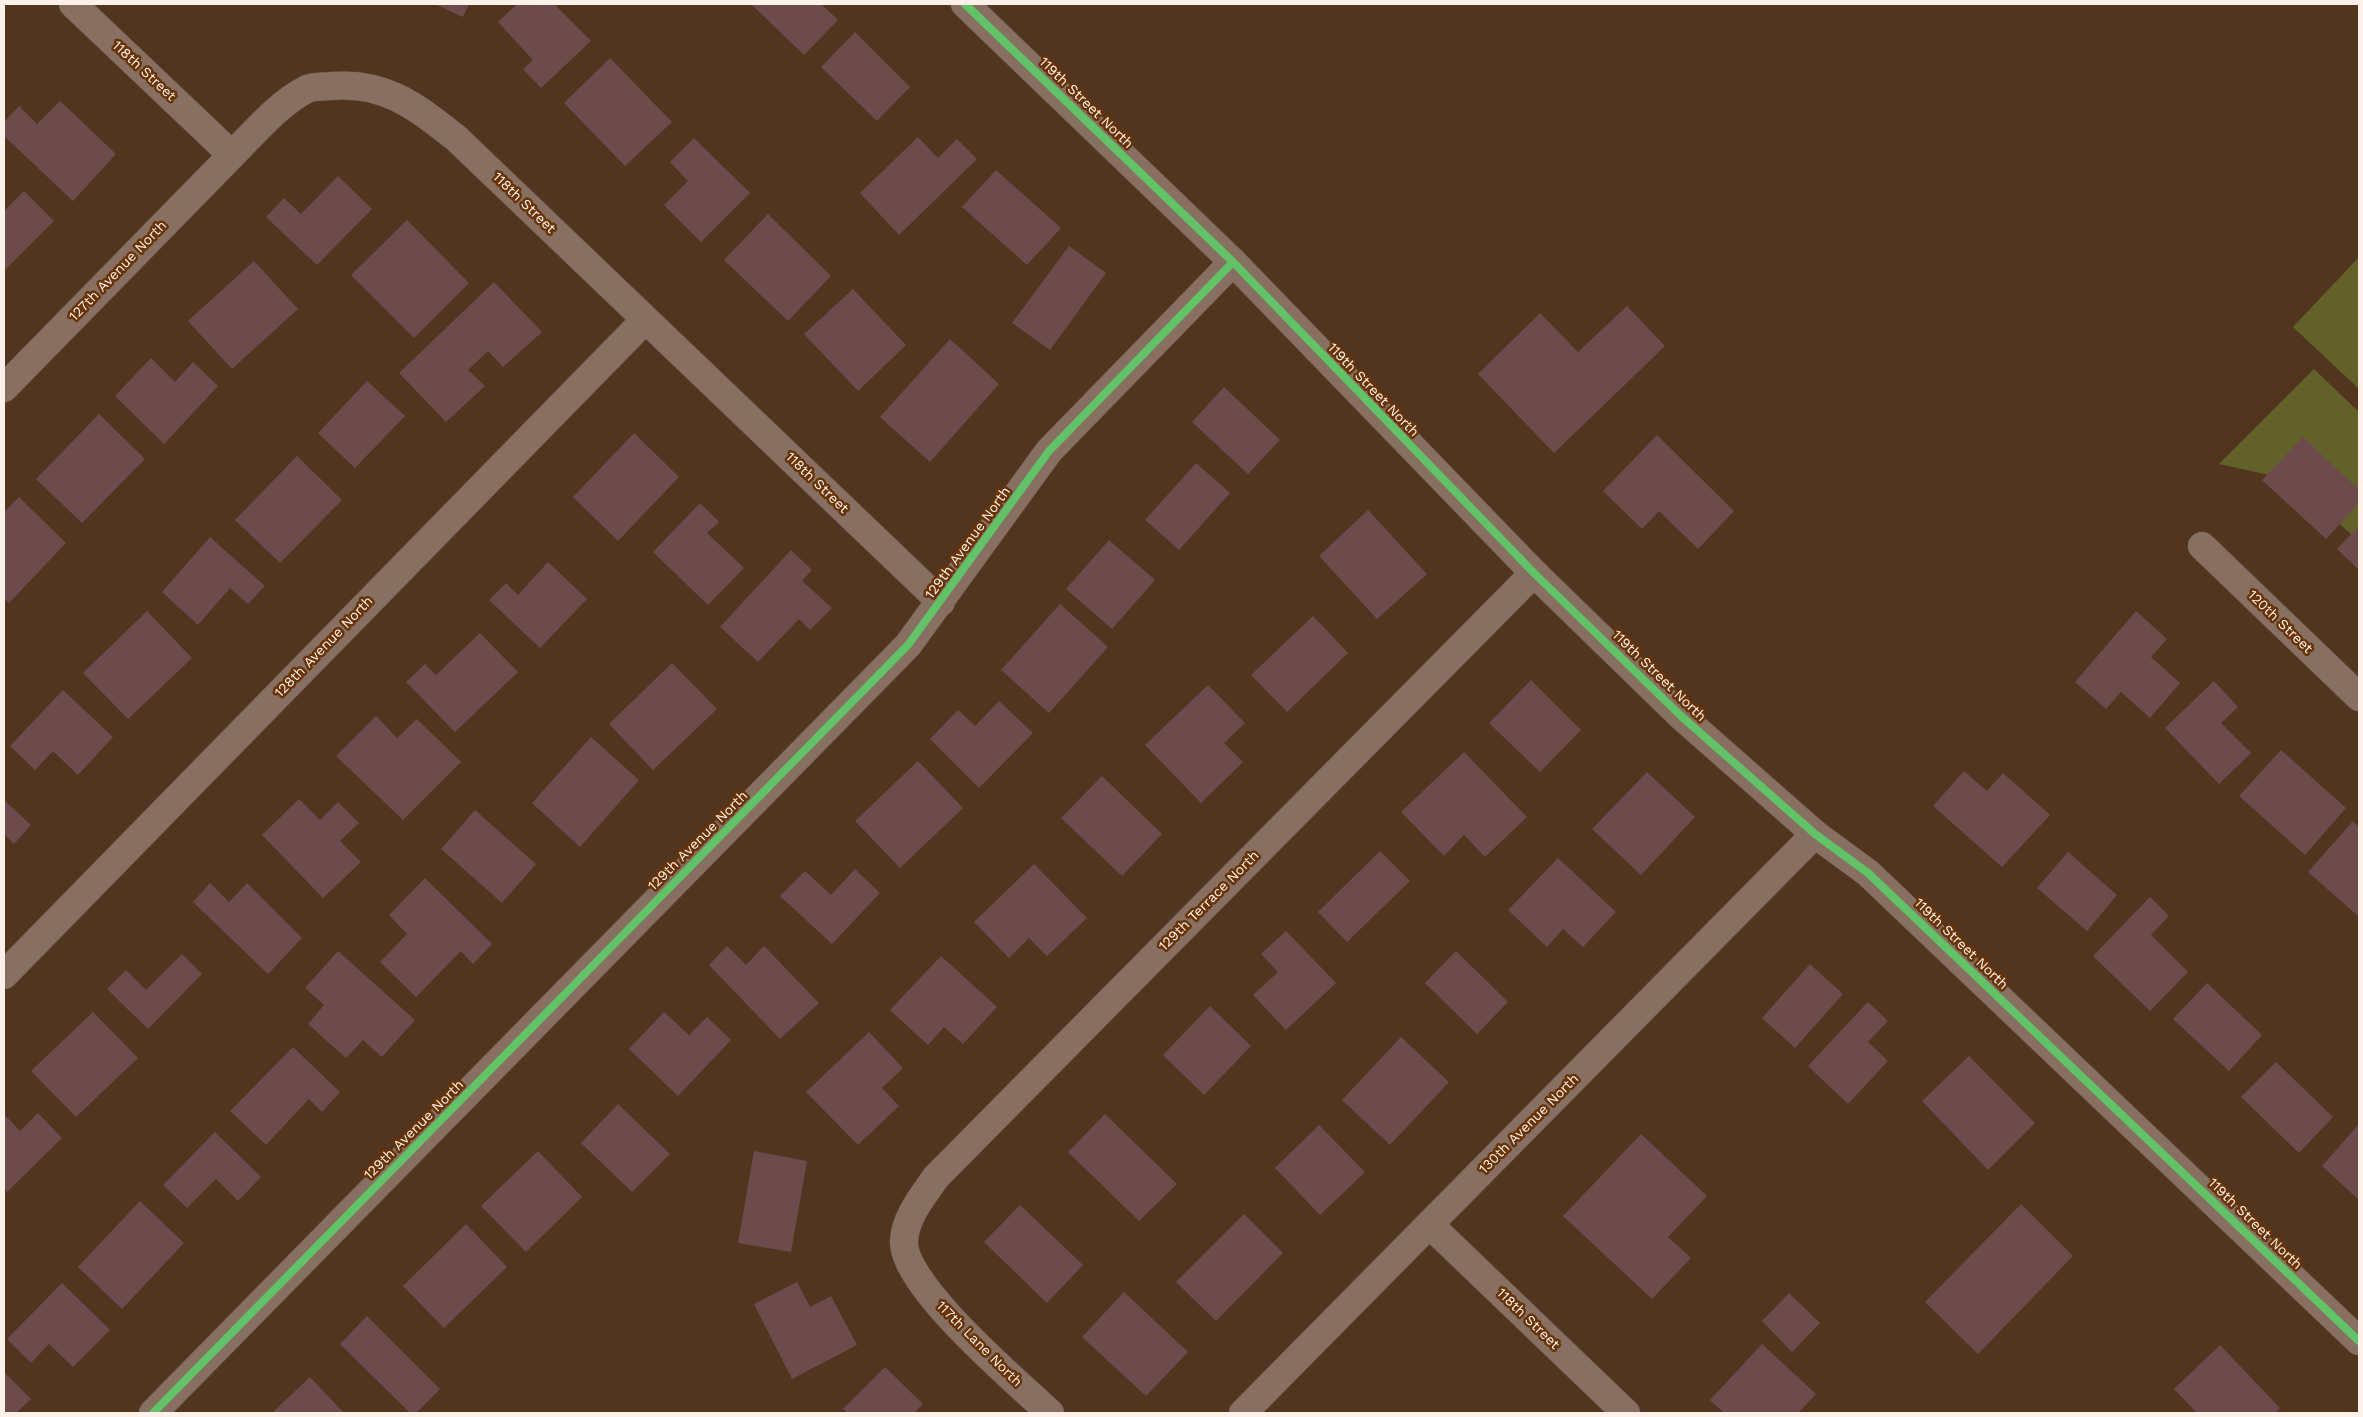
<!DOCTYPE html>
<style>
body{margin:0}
#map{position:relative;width:2363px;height:1417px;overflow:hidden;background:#51351f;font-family:"Work Sans",sans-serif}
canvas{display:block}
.frame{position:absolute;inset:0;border:5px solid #fef1e9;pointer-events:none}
</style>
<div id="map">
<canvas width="2363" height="1417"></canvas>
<div class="frame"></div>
</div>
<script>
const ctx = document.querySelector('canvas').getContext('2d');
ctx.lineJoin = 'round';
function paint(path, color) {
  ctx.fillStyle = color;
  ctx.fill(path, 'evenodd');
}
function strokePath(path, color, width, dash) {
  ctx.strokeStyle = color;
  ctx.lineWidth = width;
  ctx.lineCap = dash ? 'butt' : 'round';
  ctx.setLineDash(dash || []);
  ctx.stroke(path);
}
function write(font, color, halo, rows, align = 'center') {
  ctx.font = font + ' "Work Sans",sans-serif';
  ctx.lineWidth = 5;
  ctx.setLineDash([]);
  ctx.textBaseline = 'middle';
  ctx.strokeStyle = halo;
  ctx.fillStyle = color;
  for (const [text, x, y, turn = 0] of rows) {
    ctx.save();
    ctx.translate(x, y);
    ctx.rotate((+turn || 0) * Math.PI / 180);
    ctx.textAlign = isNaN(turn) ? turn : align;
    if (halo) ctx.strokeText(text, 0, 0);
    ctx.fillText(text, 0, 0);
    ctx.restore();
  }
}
const green = new Path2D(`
 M2359,257v132l-66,-62z
 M2314,369l45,43v129l-71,-62 -69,-15z`);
const building = new Path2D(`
 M435,4h34l-6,13z
 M517,4h37l37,37 -50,47 -18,-19 10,-9 -35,-38z
 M751,4h70l17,16 -34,35z
 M855,32l55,55 -33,34 -56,-54z
 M610,58l62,64 -47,44 -61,-63z
 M60,101l56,53 -43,47 -69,-65v-14l15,-16 18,18z
 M918,137l20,21 19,-19 20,20 -78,76 -39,-42z
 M694,138l56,55 -49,49 -37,-37 24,-24 -18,-19z
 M996,170l65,58 -34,37 -65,-58z
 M338,176l34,33 -55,56 -51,-48 18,-19 17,16z
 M24,191l30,30 -50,50v-60z
 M768,214l63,62 -43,45 -64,-61z
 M407,220l62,63 -55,55 -63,-63z
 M1069,246l37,27 -56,77 -38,-27z
 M254,261l44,48 -66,60 -44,-48z
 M494,282l48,50 -39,35 -15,-16 -20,19 17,16 -39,36 -47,-49z
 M853,289l53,56 -48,46 -54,-57z
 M1627,306l38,40 -111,107 -76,-79 62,-61 38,39z
 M950,339l49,45 -69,78 -50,-45z
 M151,358l24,24 18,-20 25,24 -54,58 -49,-48z
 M367,381l38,35 -50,52 -37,-35z
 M1224,387l56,53 -32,34 -56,-52z
 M99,414l46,45 -63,64 -46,-44z
 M634,433l45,44 -61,64 -45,-44z
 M1657,435l77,76 -36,38 -39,-38 -17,18 -39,-38z
 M2303,437l56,53v13l-33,36 -64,-59z
 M297,456l45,44 -62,63 -45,-43z
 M1196,463l34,30 -51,57 -34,-30z
 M19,497l47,46 -57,60 -5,-5v-86z
 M700,503l19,19 -12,11 37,35 -36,37 -55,-53z
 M1368,510l59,64 -50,45 -58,-63z
 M2359,526v44l-22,-21z
 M210,537l55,49 -17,18 -18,-16 -32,37 -36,-33z
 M1109,540l46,40 -43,49 -46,-40z
 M791,550l21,20 -10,11 30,27 -22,22 -11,-11 -41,43 -38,-35z
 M548,562l39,37 -47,49 -51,-48 17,-17 12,12z
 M1060,604l48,43 -59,66 -48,-43z
 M147,611l45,47 -64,61 -45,-46z
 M2136,611l31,28 -16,18 29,26 -30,35 -29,-26 -15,17 -31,-27z
 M1313,616l35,37 -61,59 -36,-37z
 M480,633l38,39 -63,60 -49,-50 19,-18 11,11z
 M672,663l45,46 -64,61 -44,-46z
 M1531,680l50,50 -41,42 -51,-49z
 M2214,681l24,26 -17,16 30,30 -32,31 -54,-56z
 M1208,685l37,38 -21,20 19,19 -42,41 -56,-58z
 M63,690l50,47 -35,38 -25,-24 -18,19 -25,-24z
 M999,701l34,32 -54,55 -49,-49 28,-29 17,16z
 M376,716l21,22 20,-19 44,43 -58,58 -67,-64z
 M591,737l48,43 -59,67 -48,-44z
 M2281,750l65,58 -41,47 -66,-59z
 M1464,752l63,65 -42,40 -21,-22 -20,21 -43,-44z
 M918,761l45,47 -63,60 -45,-47z
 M1964,771l23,20 16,-18 47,42 -48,52 -69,-61z
 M1647,772l48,45 -54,58 -49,-46z
 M1102,776l60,58 -40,42 -61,-58z
 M299,799l21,21 18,-18 21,21 -19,18 21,21 -38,36 -61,-63z
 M4,800l27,25 -17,19 -10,-10z
 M475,810l61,54 -34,39 -61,-54z
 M2353,821l6,6v90l-51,-45z
 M1380,851l30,30 -63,61 -29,-30z
 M2068,852l49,43 -30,36 -50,-43z
 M1558,858l58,54 -33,35 -20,-18 -16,18 -39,-37z
 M1034,864l53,54 -40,38 -18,-18 -20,20 -35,-36z
 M855,869l25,24 -48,51 -52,-48 25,-25 26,24z
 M425,878l67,66 -19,20 -12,-13 -45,46 -36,-35 27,-28 -18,-19z
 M210,883l19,19 18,-19 55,55 -34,36 -75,-72z
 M2150,897l19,19 -18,19 37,37 -38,39 -57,-55z
 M1286,931l50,52 -50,47 -33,-35 25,-23 -17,-18z
 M727,946l19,19 18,-19 55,57 -39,36 -71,-74z
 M338,951l77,69 -33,37 -19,-17 -17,18 -38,-34 16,-19 -19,-17z
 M1456,951l52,51 -31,32 -52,-51z
 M182,954l20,20 -54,55 -41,-40 19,-19 20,20z
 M941,956l56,51 -34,37 -19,-17 -16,18 -38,-35z
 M1810,964l33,30 -48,54 -33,-30z
 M2207,983l55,52 -33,36 -56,-52z
 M1868,1002l20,19 -20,21 20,19 -40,43 -40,-38z
 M1210,1006l41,40 -47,49 -41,-40z
 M93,1012l45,46 -62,59 -45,-46z
 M664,1012l25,23 18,-18 24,23 -53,56 -49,-47z
 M869,1032l34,36 -21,20 17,18 -41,39 -52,-53z
 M1401,1037l48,45 -59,63 -48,-45z
 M293,1047l47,45 -18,20 -13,-13 -43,46 -36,-34z
 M1969,1056l66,67 -47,47 -66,-69z
 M2276,1062l57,55 -34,36 -58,-56z
 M618,1104l52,50 -38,38 -51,-49z
 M38,1113l24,25 -55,54 -3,-4v-74l16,17z
 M1105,1114l72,70 -38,37 -71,-69z
 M2359,1124v76l-37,-34z
 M1319,1125l46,47 -45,43 -45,-47z
 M215,1132l46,45 -23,24 -22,-22 -29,29 -24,-23z
 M1641,1134l66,62 -39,41 23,21 -39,41 -89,-83z
 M538,1151l44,46 -56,55 -45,-46z
 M754,1151l53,10 -16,91 -53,-9z
 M140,1201l44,42 -62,66 -44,-42z
 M2021,1204l52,52 -95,98 -53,-52z
 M1020,1205l63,60 -36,38 -63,-61z
 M1244,1214l39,39 -67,68 -40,-39z
 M466,1224l41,43 -63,61 -41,-42z
 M797,1282l13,25 21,-11 26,49 -65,34 -38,-75z
 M62,1283l48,47 -37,37 -24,-23 -18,19 -24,-24z
 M1124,1292l64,60 -42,44 -64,-59z
 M1789,1293l31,30 -28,29 -30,-31z
 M367,1316l73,73 -24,24h-6l-70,-69z
 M1762,1344l54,50 -18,19h-74l-14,-13z
 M2220,1345l60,63 -5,5h-78l-23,-24z
 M885,1367l38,37 -9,9h-66l-5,-4z
 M4,1372l27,27 -15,14h-12z
 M310,1377l34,36h-72z`);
const street = new Path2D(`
 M73,4l159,151c22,-22 47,-52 75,-66 6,-3 16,-2 23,-3 55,-5 85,20 126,52l485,464
 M4,388l228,-233
 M2202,546l157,151
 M4,975l641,-655
 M1430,1225l196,188
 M153,1413l755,-768 141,-194 184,-189
 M1050,1413c-33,-31 -149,-129 -146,-172 1,-24 19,-45 32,-64l598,-604
 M1243,1413l572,-579`);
const secondary = new Path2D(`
 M965,4l268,258 301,311 147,143 134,118 53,39 491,468`);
const cycleway = new Path2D(`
 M965,4l268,258 301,311 147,143 134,118 53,39 491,468
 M153,1413l755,-768 141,-194 184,-189`);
const streetNames = [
 ["118th Street",144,71,43],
 ["119th Street North",1086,103,44],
 ["118th Street",524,203,44],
 ["127th Avenue North",118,271,-46],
 ["119th Street North",1373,390,46],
 ["118th Street",817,483,44],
 ["129th Avenue North",968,543,-54],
 ["120th Street",2280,622,44],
 ["128th Avenue North",324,647,-46],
 ["119th Street North",1659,676,44],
 ["129th Avenue North",698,841,-45],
 ["129th Terrace North",1209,901,-45],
 ["119th Street North",1961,944,44],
 ["130th Avenue North",1529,1124,-45],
 ["129th Avenue North",414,1130,-45],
 ["119th Street North",2255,1224,44],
 ["118th Street",1528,1319,44],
 ["117th Lane North",979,1344,45]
];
paint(green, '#616129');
paint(building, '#6d4b4c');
strokePath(street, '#614d3f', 29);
strokePath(secondary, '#614d3f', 29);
strokePath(street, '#877062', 28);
strokePath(secondary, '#877062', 28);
strokePath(cycleway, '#61c268', 8);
write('14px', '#fef1e9', '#673309', streetNames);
</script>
